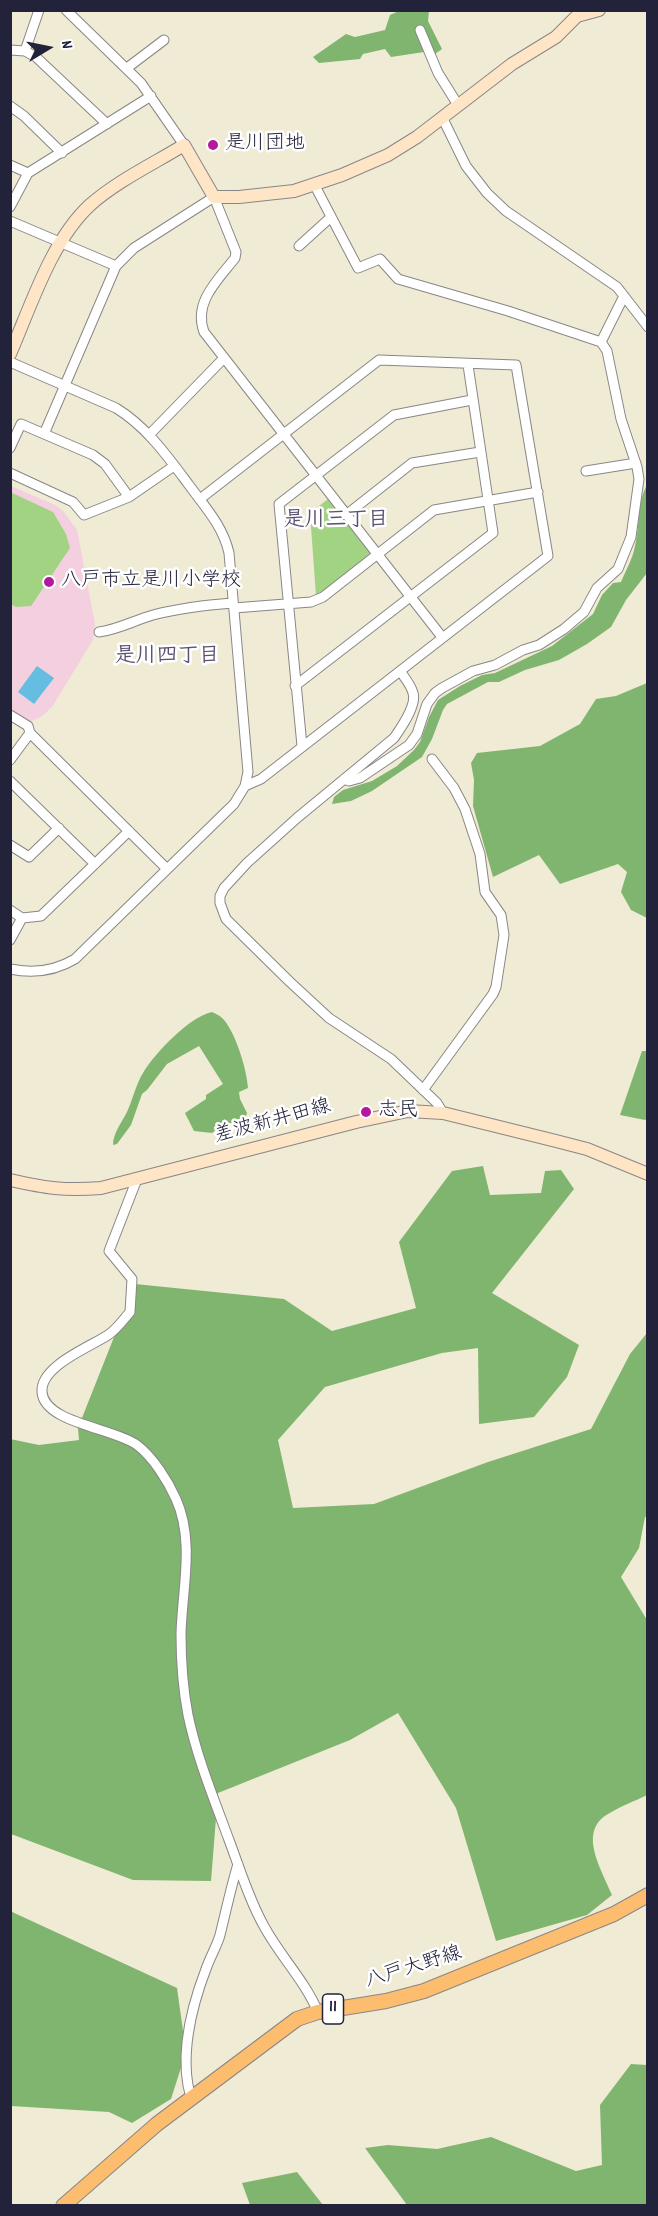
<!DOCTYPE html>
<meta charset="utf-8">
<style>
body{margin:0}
#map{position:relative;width:658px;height:2216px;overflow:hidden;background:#f0ebd4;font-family:Dekko,sans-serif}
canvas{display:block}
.frame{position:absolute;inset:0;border:12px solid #22223b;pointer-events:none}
.north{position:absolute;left:18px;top:18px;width:60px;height:60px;-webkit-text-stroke:4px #fff;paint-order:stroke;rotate:80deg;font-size:16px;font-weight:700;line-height:24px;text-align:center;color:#22223b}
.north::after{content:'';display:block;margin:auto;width:21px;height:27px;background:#22223b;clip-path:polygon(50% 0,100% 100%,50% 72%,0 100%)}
</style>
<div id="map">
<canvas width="658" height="2216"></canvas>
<div class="frame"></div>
<div class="north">N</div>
</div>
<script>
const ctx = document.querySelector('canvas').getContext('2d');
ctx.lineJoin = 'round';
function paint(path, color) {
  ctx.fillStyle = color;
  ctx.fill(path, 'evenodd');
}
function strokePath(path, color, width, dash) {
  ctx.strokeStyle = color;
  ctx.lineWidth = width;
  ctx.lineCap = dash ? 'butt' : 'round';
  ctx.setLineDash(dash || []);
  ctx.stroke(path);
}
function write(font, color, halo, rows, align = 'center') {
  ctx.font = font + ' Dekko,"Klee One",sans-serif';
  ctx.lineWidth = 5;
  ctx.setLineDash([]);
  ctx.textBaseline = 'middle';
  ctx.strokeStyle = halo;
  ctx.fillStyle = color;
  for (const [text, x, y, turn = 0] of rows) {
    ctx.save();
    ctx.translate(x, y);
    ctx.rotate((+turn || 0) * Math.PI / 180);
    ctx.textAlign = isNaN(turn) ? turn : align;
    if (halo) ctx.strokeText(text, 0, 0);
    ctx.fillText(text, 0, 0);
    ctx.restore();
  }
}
const built = new Path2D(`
 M11,486l44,19 8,6 14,19 18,94 -2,16 -41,67 -11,10 -15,6 -15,-11z`);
const green = new Path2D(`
 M10,492l43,20 13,22 4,14 -39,58 -15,1 -5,-3z
 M328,499l41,52 1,6 -54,39 -6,-83z`);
const forest = new Path2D(`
 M399,11h30l-1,10 14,28 -7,5 -11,-2 -33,5 -6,-8 -22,5 -3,5 -41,4 -6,-6 33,-23 9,3 30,-7 5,-15z
 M647,485v88l-21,27 -15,27 -24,17 -28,16 -34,10 -26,12h-11l-41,22 -4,6 -11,29 -10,18 -50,34 -21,10 -19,3 2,-7 9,-7 29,-9 25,-15 17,-16 6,-8 9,-25 9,-17 22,-14 22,-11 13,-2 57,-27 41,-32 9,-19 11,-12 8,-1c5,-12 12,-24 14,-36 5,-20 2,-44 12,-61z
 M647,683v235l-16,-8 -10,-18 6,-20 -9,-8 -58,20 -21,-29 -46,22 -20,-71 1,-26 -3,-17 6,-10 63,-7 40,-22 16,-25 20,-3z
 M212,1012c4,2 9,4 12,8 12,14 23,50 24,68l-9,4 1,7 7,14 -2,6c-12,3 -24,6 -33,14l-18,-2 -9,-18 21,-14v-4l17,-11 -24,-38 -32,18 -20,26 -5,4 -11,31 -14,19 -4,1c0,-12 9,-23 14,-33 6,-13 9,-28 16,-39 12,-20 46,-56 69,-61z
 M642,1051h6v67l-3,2 -25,-5z
 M483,1166l7,29 51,-2 4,-22 16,-1 13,19 -82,104 87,52 -12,32 -33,40 -55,7 -1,-76 -36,5 -117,34 -47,53 15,68 81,-4 114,-42 103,-33 39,-75 17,-21v183l-2,1 -6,31 -18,29 26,43v175c-12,6 -26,11 -39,19 -31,18 -6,56 4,81l-25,20 -91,26 -40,-133 -58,-95 -48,27 -132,53 -7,88 -78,-1 -122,-46 -1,-395 29,6 40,-5 -1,-12 57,-144 149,15 48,32 84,-23 -17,-66 53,-71z
 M10,1911l167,77 9,64 -15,47 -39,24 -23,-11 -98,-6z
 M631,2064l16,1v140h-240l-42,-57 23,-3 49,4 54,-12 85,34 26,-6 -2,-60z
 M297,2172l26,33h-73l-8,-22z`);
const water = new Path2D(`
 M37,666l17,12 -20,26 -16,-12z`);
const street = new Path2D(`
 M66,10l75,73 43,62
 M420,30l18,43 20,32
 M10,50l15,1 11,6 71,67
 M25,51l14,-41
 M127,68l37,-28
 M10,106l14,10 38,37
 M442,117l24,49 21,27 19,18 111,76 31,40
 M10,165l18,8
 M314,184l44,84 22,-9 18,20 110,32 93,31 6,9 14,68 16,48 2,12 -8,58 -13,32 -21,19 -13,24 -20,17 -25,16 -16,5 -28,15 -22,6 -31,17 -7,5 -8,11 -10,30 -8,11 -49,33 -11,3 -5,-2
 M10,207l18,-34 123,-77
 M10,221l106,45
 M299,246l32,-29
 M601,342l23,-46
 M10,362l106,46c31,19 52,49 73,77 16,22 34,41 40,68l19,219 -3,14 -11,18 -159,155c-20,12 -41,15 -65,10
 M44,434l72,-168 18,-18 80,-51 22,55 -1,6c-17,22 -42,44 -31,74l238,305
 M149,435l75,-77
 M10,448l11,-24 72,31 12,9 24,33
 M586,471l50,-8
 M10,473l63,29 11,13 45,-18 45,-31
 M200,499l179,-139 137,5 32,191 -287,223 -16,7
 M346,515l66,-52 68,-11
 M234,608l77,-6 12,-5 111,-87 104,-18
 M99,632c18,-2 36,-12 54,-17 27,-7 53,-10 80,-12
 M400,671c5,7 11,14 13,22 4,12 -12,35 -19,45l-97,80 -50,45 -23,25 -4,8v7l6,16 64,63 39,36 62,41 46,44 6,10
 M295,686l198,-153 -25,-168
 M10,715l18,11 2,7 137,136
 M302,746l-23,-242 115,-89 78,-15
 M10,760l20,-27
 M10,781l85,83
 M10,845l19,12 30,-29
 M10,910l12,8 19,-2 88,-85
 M10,940l12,-22
 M423,1090l70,-96 3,-7 8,-52 -3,-20 -16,-23 -5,-38 -15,-45 -11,-21 -22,-29
 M137,1179l-28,72 23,28 -2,33c-7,8 -13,17 -22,23 -18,12 -68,31 -66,57 2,31 72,36 95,53 16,12 31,36 39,54 19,42 6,91 5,135 0,26 2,55 7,81 9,43 26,84 41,125 11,29 20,60 36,88 16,29 40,53 53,84
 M191,2098c-12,-40 0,-90 15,-129 4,-12 11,-23 14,-34 6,-24 11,-48 18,-71`);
const secondary = new Path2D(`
 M10,354c21,-48 41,-113 80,-149 27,-24 63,-41 94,-60l30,52h25l55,-6 48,-16 46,-20 29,-18 95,-73 44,-27 21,-21 22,-6
 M10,1180c36,8 54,11 91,8l255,-66 52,-11 35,2 113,28 31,8 61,25`);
const primary = new Path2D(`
 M63,2206l94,-82 140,-105 21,-7 68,-11 38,-10 190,-77 34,-19`);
const markers = [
 [213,145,6,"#b5179e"],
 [49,582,6,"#b5179e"],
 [366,1112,6,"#b5179e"]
];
const shields = [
 [333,2009,21]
];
const shieldNames = [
 ["11",333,2009]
];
const poiNames = [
 ["是川団地",225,145],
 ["八戸市立是川小学校",61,582],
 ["志民",378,1112]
];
const streetNames = [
 ["差波新井田線",273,1123,-15],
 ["八戸大野線",414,1969,-17]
];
const neighbourhoodNames = [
 ["是川三丁目",336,522],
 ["是川四丁目",167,658]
];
paint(built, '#f3cfdf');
paint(green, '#a1d382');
paint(forest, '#80b570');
paint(water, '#65bde2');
strokePath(street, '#898688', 11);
strokePath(secondary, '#898688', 14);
strokePath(primary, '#898688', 16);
strokePath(street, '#fff', 9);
strokePath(secondary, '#fee5c5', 12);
strokePath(primary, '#fcbd6f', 14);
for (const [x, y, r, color] of markers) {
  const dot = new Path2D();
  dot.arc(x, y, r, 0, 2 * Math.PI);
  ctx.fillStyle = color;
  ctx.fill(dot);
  strokePath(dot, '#fff', 2);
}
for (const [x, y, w] of shields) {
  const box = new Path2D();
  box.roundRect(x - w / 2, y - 15, w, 30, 4.5);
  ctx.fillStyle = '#fff';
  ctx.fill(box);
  strokePath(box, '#22223b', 1.5);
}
write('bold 18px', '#22223b', null, shieldNames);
write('20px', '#22223b', '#fff', poiNames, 'left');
write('20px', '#22223b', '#fff', streetNames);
write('bold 21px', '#5c5170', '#fff', neighbourhoodNames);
</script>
